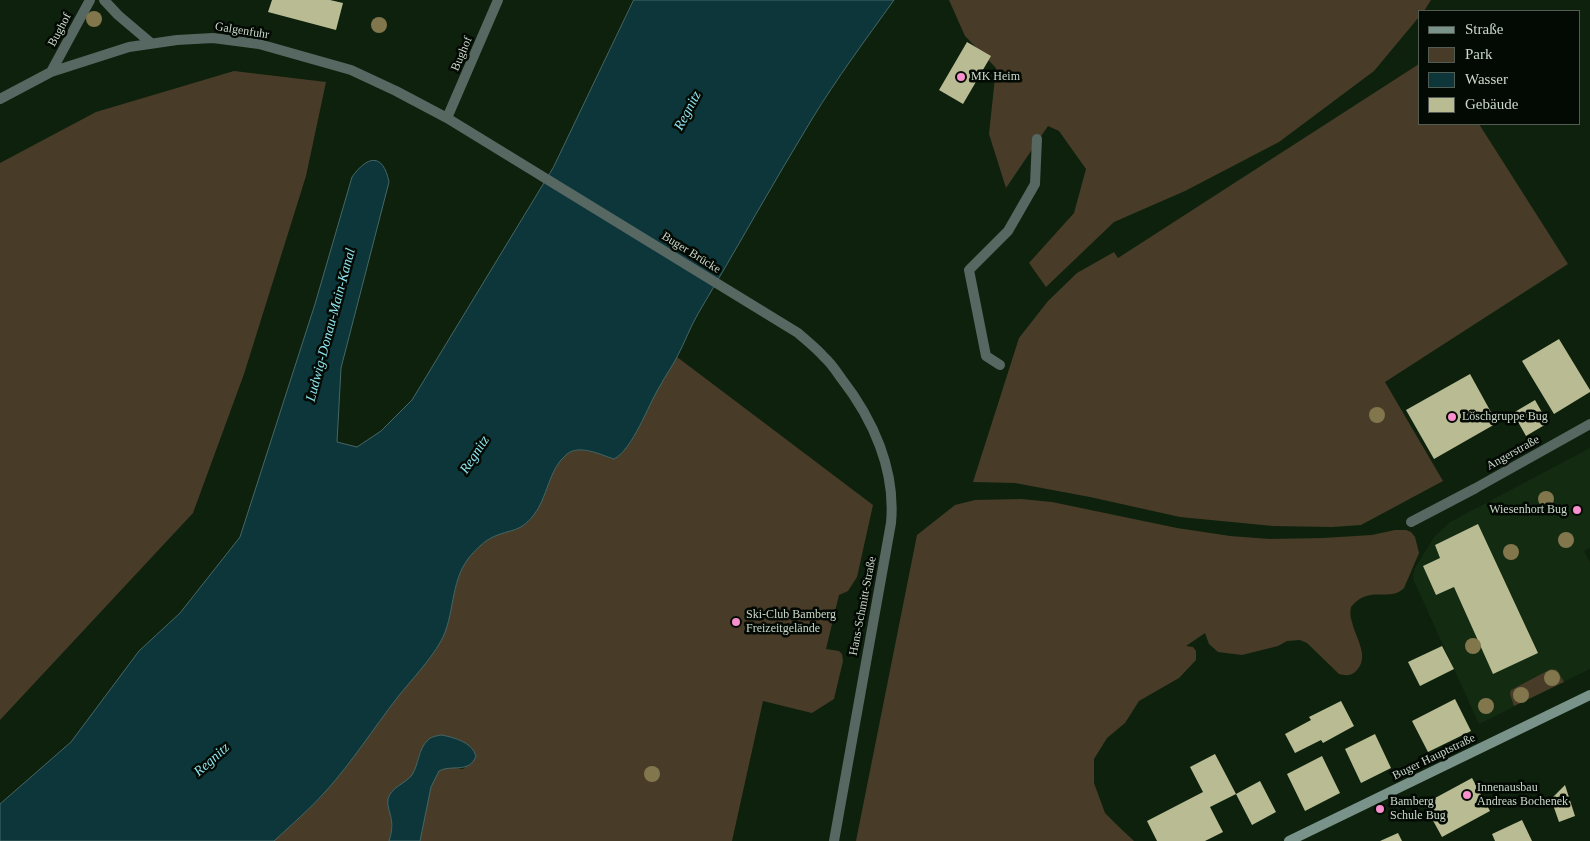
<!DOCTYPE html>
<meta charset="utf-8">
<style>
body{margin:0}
#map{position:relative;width:1590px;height:841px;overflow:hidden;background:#0e210d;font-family:"Times New Roman",serif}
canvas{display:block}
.legend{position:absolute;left:1418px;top:10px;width:162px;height:115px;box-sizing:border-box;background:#030903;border:1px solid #535c53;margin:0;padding:6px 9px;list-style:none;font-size:15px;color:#ccd9cb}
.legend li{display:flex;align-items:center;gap:10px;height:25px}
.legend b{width:25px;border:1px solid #535c53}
</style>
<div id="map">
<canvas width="1590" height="841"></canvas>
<ul class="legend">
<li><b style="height:6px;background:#79928a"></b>Straße</li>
<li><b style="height:14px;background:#483c28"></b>Park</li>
<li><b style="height:14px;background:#0d363a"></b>Wasser</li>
<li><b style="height:14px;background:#b9bc93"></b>Gebäude</li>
</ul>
</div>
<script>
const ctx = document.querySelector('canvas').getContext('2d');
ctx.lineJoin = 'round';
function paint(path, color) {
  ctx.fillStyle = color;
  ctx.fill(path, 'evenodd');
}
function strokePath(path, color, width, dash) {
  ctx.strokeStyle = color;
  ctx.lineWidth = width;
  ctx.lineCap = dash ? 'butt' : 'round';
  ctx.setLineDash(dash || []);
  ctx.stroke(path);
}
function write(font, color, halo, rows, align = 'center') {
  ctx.font = font + ' "Times New Roman",serif';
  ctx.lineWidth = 5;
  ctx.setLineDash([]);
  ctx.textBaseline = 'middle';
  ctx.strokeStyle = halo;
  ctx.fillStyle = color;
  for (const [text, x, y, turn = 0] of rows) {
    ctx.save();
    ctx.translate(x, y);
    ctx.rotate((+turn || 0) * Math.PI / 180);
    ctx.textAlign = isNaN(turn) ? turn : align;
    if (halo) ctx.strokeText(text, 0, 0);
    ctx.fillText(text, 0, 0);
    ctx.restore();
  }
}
const built = new Path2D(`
 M1590,448v100l-6,3 6,12v106l-111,55 -65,-143 -1,-5 2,-8 19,-31 16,-15z`);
const green = new Path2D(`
 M949,0h482l-7,11h-5v6l-45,54 -95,71 -94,49 -71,31 -68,65 -17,-24 45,-50 12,-44 -27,-38 -11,-5 -42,62 -17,-54 7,-66 -31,-32z
 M1419,64v60h60l89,140 -183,118 58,99 -82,44 -29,2 -59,-1 -93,-9 -90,-20 -75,-14 -42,-1 46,-144 29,-37 29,-28 37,-21 4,6z
 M234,71l92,11 -20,94 -62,198 -51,139 -193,207v-557l96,-51z
 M677,357l196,148 -16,72 -9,14 -9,4 -13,54 13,2 3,3 1,7 -9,38 -22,14 -49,-12 -31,140h-312c3,-16 8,-62 20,-71 7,-5 16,-2 23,-1l13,-13c-4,-14 -21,-18 -34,-21l-22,17 -6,21 -26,34c4,12 5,22 1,34h-115c17,-16 36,-32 52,-50 26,-29 47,-62 71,-93 15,-19 32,-36 44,-57 14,-26 9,-58 27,-82 6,-8 16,-18 25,-22 17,-8 26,-4 40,-21 15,-18 15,-47 34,-62 13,-10 34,1 47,5 18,-9 33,-50 43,-69 6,-11 13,-22 20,-33z
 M1021,499l31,3 125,26 53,8 40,3 53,-1 49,-3 23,-5h11l5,2 4,5 4,16 -15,35c-15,15 -35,-4 -53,19 -1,5 -1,10 1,15 3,15 18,34 5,48 -5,6 -11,6 -18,4l-32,-31 -7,-3 -13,1 -9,5 -36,9 -24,-3 -9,-8 -4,-11 -19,13 7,1 3,4v9l-17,18 -40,23 -14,22 -18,15 -13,21v24l11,30 13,13 16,15h-278l61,-306 38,-30 20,-5z
 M1551,669l6,1 7,12 -50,24 -4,-12 1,-4z`);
const water = new Path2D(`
 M634,0h260c-28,39 -57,78 -82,119 -39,64 -75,129 -113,193 -9,15 -14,30 -22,45 -5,10 -12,19 -17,29 -12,19 -27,63 -46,73 -13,-4 -34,-15 -47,-5 -19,15 -19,44 -34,62 -14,17 -23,13 -40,21 -9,4 -19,14 -25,22 -18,24 -13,56 -27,82 -12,21 -29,38 -44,57 -24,31 -45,64 -71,93 -16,18 -35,34 -52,50h-274v-37l71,-62 68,-91 41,-38 60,-76 75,-233 37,-127c15,-21 31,-25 37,5l-48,186 -4,74 20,5 24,-16 31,-31 141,-232z
 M442,735c13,3 30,7 34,21 -7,18 -23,8 -37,15l-8,16 -11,54h-31c3,-9 4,-18 1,-27 -1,-5 -3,-9 -2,-15 3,-12 17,-15 24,-24 7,-11 6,-26 16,-35 4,-4 9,-4 14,-5z`);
const building = new Path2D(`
 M272,0h58l13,3 -7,27 -68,-18z
 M967,42l24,14 -28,48 -24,-14z
 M1559,339l31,51v2l-36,22 -32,-53z
 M1470,374l27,49 -63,36 -28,-49z
 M1535,400l13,23 -22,13 -13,-23z
 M1478,524l60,129 -45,21 -39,-87 -18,8 -13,-29 17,-8 -5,-13z
 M1442,646l12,23 -34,17 -12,-24z
 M1455,699l16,32 -43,21 -16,-31z
 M1341,701l13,25 -31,17 -2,-3 -26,13 -10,-19 26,-14 -2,-3z
 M1375,734l16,34 -30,15 -16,-34z
 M1215,754l21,40 -26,13 13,25 -18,9h-48l-10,-20 56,-29 -13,-25z
 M1322,756l18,37 -35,18 -18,-37z
 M1472,778l18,33 -48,26 -18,-33z
 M1260,781l16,31 -24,13 -16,-31z
 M1565,785l10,31 -16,6 -8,-23z
 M1522,820l10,21h-37l-3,-7z
 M1398,833l4,8h-22z`);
const lane = new Path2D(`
 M1000,365l-14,-9 -17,-86 39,-39 27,-47 2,-45
 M1411,522l63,-33`);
const street = new Path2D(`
 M104,0l14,15 33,28
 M51,72l39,-72
 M0,99l51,-27 78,-25 48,-7 36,-2 46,6 92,26 45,21 51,27 351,215c9,8 18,15 26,24 7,6 12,14 17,21 32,41 55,92 50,145l-57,318
 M447,118l51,-118
 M1474,489l116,-65`);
const secondary = new Path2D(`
 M1289,841l301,-146`);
const trees = [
 [94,19],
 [379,25],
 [1377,415],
 [1546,499],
 [1566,540],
 [1511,552],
 [1473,646],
 [1552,678],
 [1521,695],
 [1486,706],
 [652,774]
];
const markers = [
 [961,77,5,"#f790cd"],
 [1452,417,5,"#f790cd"],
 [1577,510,5,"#f790cd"],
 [736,622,5,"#f790cd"],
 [1467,795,5,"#f790cd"],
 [1380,809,5,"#f790cd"]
];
const streetNames = [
 ["Bughof",60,30,-62],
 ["Galgenfuhr",242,31,9],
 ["Bughof",462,54,-67],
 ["Buger Brücke",691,253,32],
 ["Angerstraße",1513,453,-29],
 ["Hans-Schmitt-Straße",863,606,-79],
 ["Buger Hauptstraße",1434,757,-26]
];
const poiNames = [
 ["MK Heim",971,77],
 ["Löschgruppe Bug",1462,417],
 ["Wiesenhort Bug",1567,510,"right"],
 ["Ski-Club Bamberg",746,615],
 ["Freizeitgelände",746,629],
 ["Innenausbau",1477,788],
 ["Andreas Bochenek",1477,802],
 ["Bamberg",1390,802],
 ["Schule Bug",1390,816]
];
const waterNames = [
 ["Regnitz",688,111,-62],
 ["Ludwig-Donau-Main-Kanal",331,325,-75],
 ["Regnitz",475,455,-57],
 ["Regnitz",212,760,-42]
];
paint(built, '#132b11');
paint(green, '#483c28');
paint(water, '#0d363a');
strokePath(water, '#466766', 1);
paint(building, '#b9bc93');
strokePath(lane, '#576762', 10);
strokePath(street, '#576762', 10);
strokePath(secondary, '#79928a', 10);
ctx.fillStyle = '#82764d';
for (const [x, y] of trees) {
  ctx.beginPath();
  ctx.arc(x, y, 8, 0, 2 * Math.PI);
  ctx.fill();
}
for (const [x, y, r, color] of markers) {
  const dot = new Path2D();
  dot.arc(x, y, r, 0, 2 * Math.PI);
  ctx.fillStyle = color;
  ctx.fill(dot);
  strokePath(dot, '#030903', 2);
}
write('12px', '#ccd9cb', '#030903', streetNames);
write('12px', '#ccd9cb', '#030903', poiNames, 'left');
write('italic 14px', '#8ee5f0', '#030903', waterNames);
</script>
